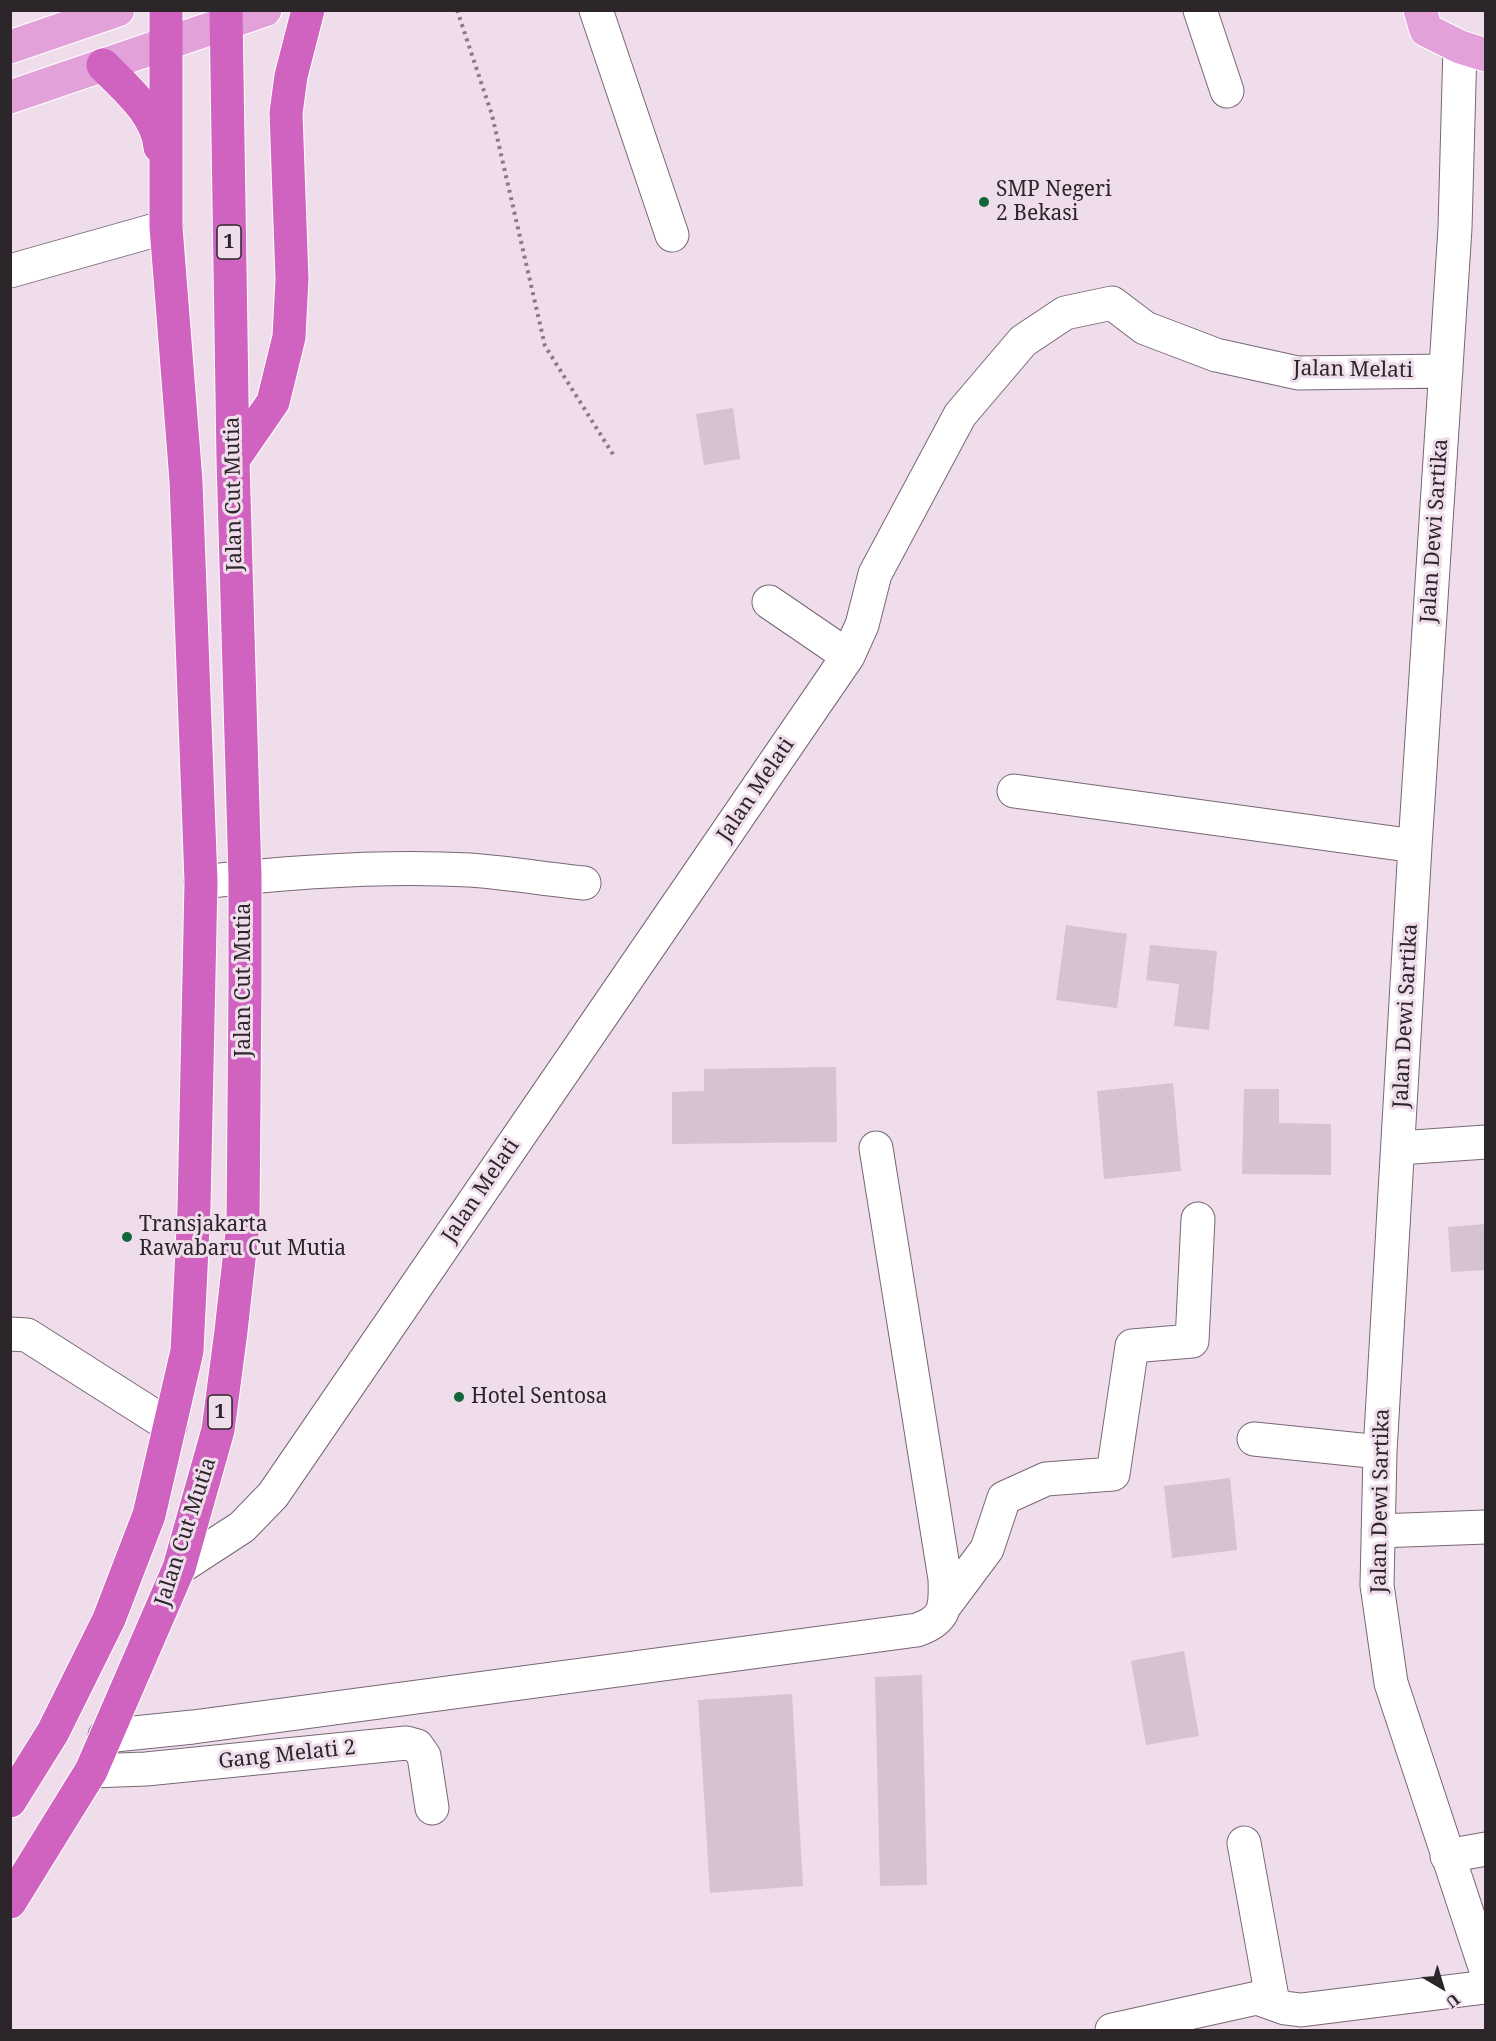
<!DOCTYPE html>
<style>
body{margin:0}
#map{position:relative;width:1496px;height:2041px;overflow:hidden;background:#efddeb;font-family:"Noto Serif",serif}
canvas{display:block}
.frame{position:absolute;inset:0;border:12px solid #2c262b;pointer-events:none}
.north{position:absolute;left:1412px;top:1957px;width:60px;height:60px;-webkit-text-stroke:4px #efddeb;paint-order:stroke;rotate:142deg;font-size:16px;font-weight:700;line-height:24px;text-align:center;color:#2c262b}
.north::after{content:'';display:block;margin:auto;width:21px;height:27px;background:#2c262b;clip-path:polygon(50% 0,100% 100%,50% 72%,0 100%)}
</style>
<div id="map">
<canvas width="1496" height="2041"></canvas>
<div class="frame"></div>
<div class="north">U</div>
</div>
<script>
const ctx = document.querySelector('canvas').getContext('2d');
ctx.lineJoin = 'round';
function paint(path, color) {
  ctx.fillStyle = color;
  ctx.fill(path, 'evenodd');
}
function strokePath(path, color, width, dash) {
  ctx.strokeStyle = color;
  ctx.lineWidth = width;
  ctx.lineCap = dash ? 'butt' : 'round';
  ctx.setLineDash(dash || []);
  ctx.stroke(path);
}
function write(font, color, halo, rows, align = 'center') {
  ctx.font = font + ' "Noto Serif",serif';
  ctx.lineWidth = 6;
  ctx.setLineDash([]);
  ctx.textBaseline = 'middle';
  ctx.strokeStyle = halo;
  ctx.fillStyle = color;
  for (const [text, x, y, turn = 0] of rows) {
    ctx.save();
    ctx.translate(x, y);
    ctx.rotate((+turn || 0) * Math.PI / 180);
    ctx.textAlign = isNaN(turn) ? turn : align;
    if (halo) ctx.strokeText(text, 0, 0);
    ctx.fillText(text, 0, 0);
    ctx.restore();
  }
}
const building = new Path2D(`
 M733,408l7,51 -36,6 -8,-51z
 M1066,925l61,9 -10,74 -61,-8z
 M1150,945l67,6 -8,79 -35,-4 5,-42 -33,-4z
 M836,1067l1,75 -165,2v-52l32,-1v-22z
 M1173,1083l8,88 -77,8 -7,-88z
 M1244,1089h35v34l52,1v51l-89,-1z
 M1486,1224v46l-35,2 -3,-45z
 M1230,1478l7,72 -65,8 -8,-72z
 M1184,1651l15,85 -53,9 -15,-84z
 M922,1675l5,210 -47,1 -5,-209z
 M792,1694l11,192 -93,7 -12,-193z`);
const path = new Path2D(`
 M457,10l35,105 53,231 69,110`);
const minor = new Path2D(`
 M596,10l76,225
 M1200,10l27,81
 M1460,47l-5,181 -40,618 -35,606 -3,133 14,98 95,287
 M10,271l156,-44
 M769,602l79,54
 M1014,791l401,55
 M201,882c88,-10 182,-17 269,-12 38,3 76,9 114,13
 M1399,1148l87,-6
 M10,1334l17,1 143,91
 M1254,1439l126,13
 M1378,1531l108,-4
 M179,1568l63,-41 31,-32 575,-839 14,-31 13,-51 85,-159 63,-74 42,-28 47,-10 33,25 71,27 82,18 148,-2
 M946,1604l41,-55 17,-51 42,-19 67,-5 19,-128 60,-5 6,-122
 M105,1736l88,-9 724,-97c29,-10 29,-23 28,-51l-69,-431
 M91,1771l55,-2 260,-26 11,3 7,10 8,52
 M1244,1843l29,160
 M1447,1856l39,-7
 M1112,2030l145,-32 28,10 16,2 185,-23`);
const major = new Path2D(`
 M1420,10l6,20 34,17 26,8
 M10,47l108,-37
 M10,97l255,-87`);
const highway = new Path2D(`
 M103,65c22,23 54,48 57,82
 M233,460l40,-58 16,-65 3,-58 -6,-166 5,-37 17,-66
 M10,1801l43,-69 56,-113 40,-104 38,-164 7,-143 7,-326 -15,-401 -20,-254v-217
 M10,1902l81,-131 88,-203 39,-138 13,-99 12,-107 2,-241v-106l-12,-417 -7,-450`);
const markers = [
 [984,202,6,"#126738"],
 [127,1237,6,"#126738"],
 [459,1397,6,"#126738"]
];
const shields = [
 [229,242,24],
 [220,1412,24]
];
const shieldNames = [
 ["1",229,242],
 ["1",220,1412]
];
const poiNames = [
 ["SMP Negeri",996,190],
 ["2 Bekasi",996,214],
 ["Transjakarta",139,1225],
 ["Rawabaru Cut Mutia",139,1249],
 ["Hotel Sentosa",471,1397]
];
const streetNames = [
 ["Jalan Melati",1353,370,1],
 ["Jalan Cut Mutia",234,494,-91],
 ["Jalan Dewi Sartika",1435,531,-86],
 ["Jalan Melati",756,790,-56],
 ["Jalan Cut Mutia",244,980,-90],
 ["Jalan Dewi Sartika",1406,1016,-87],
 ["Jalan Melati",481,1191,-56],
 ["Jalan Dewi Sartika",1381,1501,-89],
 ["Jalan Cut Mutia",186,1532,-72],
 ["Gang Melati 2",287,1755,-6]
];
paint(building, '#d5c3d1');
strokePath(minor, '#786875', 35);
strokePath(major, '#fff', 35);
strokePath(highway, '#fff', 35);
strokePath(path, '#877b85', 4, [3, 4.5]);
strokePath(minor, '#fff', 33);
strokePath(major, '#e3a1d9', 33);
strokePath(highway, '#d063c0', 33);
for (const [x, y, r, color] of markers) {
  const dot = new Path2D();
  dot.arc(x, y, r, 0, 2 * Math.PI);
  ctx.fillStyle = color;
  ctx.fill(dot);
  strokePath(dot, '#efddeb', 2);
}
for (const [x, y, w] of shields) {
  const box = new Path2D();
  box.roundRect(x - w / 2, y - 17, w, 34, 4.5);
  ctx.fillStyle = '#efddeb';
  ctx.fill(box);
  strokePath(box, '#2c262b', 1.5);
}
write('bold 20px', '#2c262b', null, shieldNames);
write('21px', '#2c262b', '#efddeb', poiNames, 'left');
write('21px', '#2c262b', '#efddeb', streetNames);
</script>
